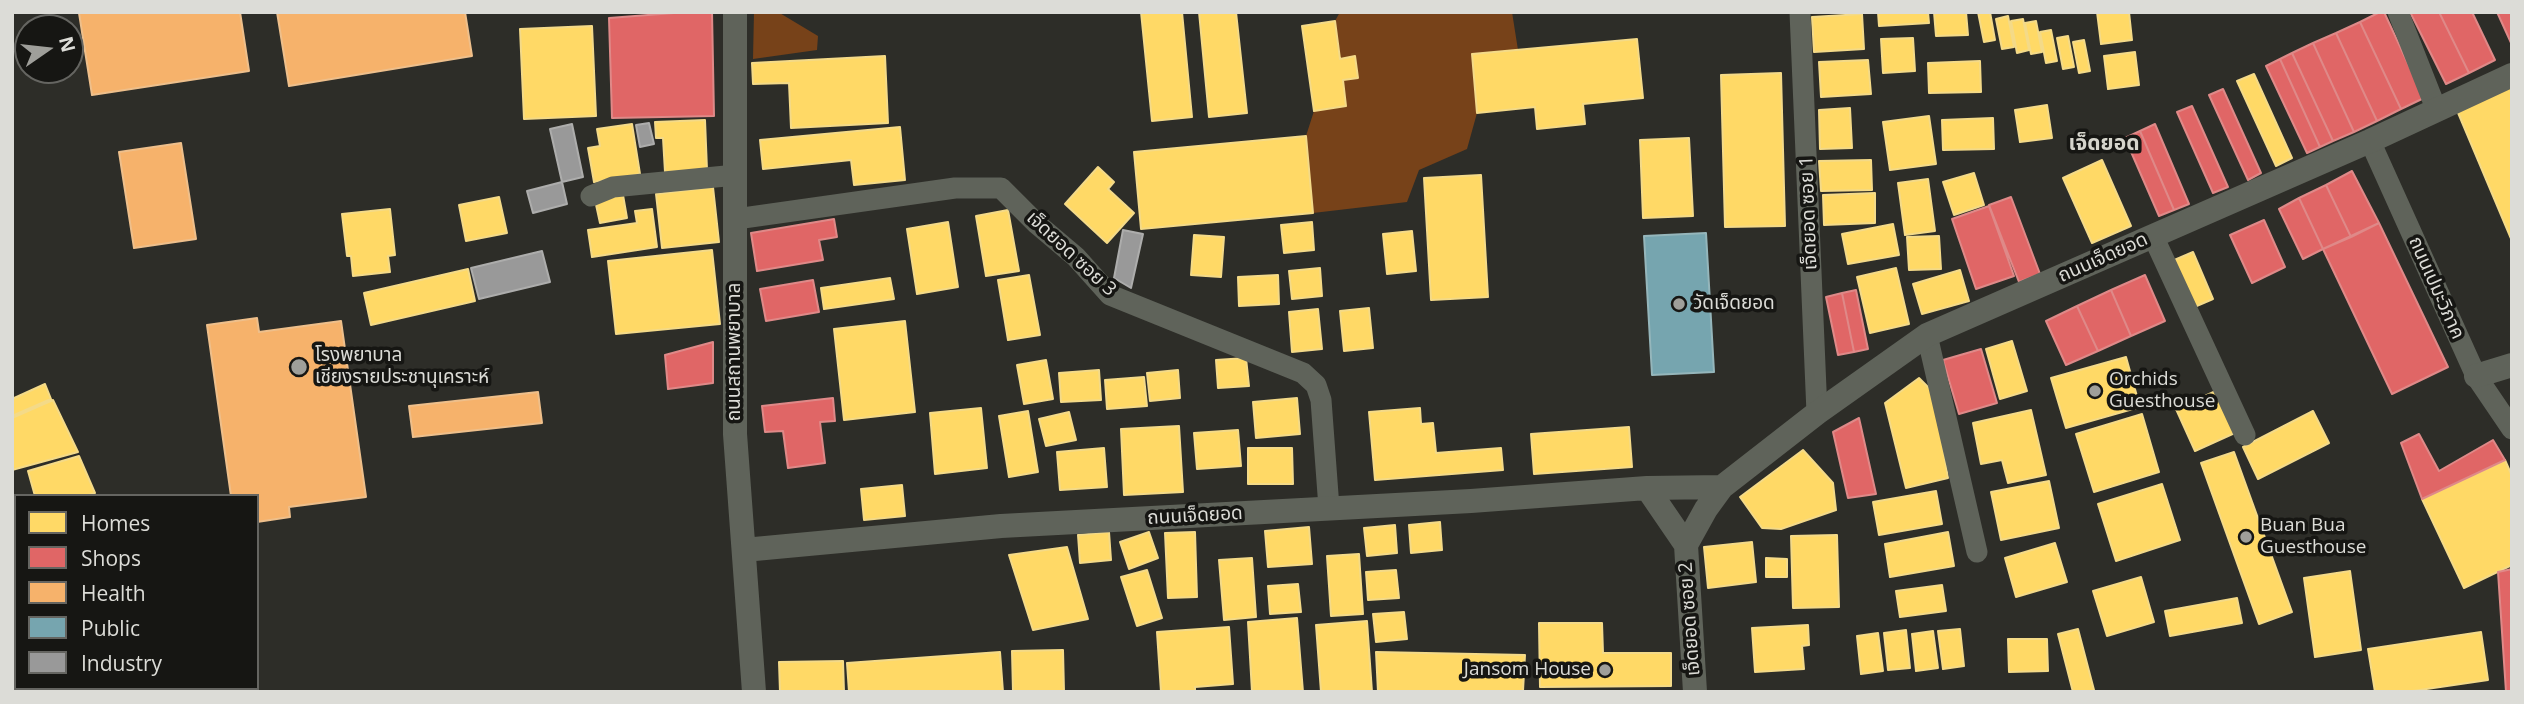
<!DOCTYPE html>
<meta charset="utf-8">
<style>
body{margin:0}
#map{position:relative;width:2524px;height:704px;overflow:hidden;background:#2d2d28;font-family:"Open Sans",sans-serif}
canvas{display:block}
.frame{position:absolute;inset:0;border:14px solid #dcdcd7;pointer-events:none}
.legend{position:absolute;left:14px;top:494px;width:245px;height:196px;box-sizing:border-box;background:#161613;border:2px solid #656561;margin:0;padding:9px 12px;list-style:none;font-size:21px;color:#dcdcd7}
.legend li{display:flex;align-items:center;gap:14px;height:35px}
.legend b{width:35px;border:2px solid #656561}
.north{position:absolute;left:14px;top:14px;width:70px;height:70px;box-sizing:border-box;background:#161613;border:2px solid #656561;border-radius:50%;rotate:76deg;font-size:19px;font-weight:700;line-height:28px;text-align:center;color:#dcdcd7}
.north::after{content:'';display:block;margin:auto;width:24px;height:32px;background:#9f9f9a;clip-path:polygon(50% 0,100% 100%,50% 72%,0 100%)}
</style>
<div id="map">
<canvas width="2524" height="704"></canvas>
<div class="frame"></div>
<ul class="legend">
<li><b style="height:19px;background:#ffd966"></b>Homes</li>
<li><b style="height:19px;background:#e06666"></b>Shops</li>
<li><b style="height:19px;background:#f6b26b"></b>Health</li>
<li><b style="height:19px;background:#76a5af"></b>Public</li>
<li><b style="height:19px;background:#999"></b>Industry</li>
</ul>
<div class="north">N</div>
</div>
<script>
const ctx = document.querySelector('canvas').getContext('2d');
ctx.lineJoin = 'round';
function paint(path, color) {
  ctx.fillStyle = color;
  ctx.fill(path, 'evenodd');
}
function strokePath(path, color, width, dash) {
  ctx.strokeStyle = color;
  ctx.lineWidth = width;
  ctx.lineCap = dash ? 'butt' : 'round';
  ctx.setLineDash(dash || []);
  ctx.stroke(path);
}
function write(font, color, halo, rows, align = 'center') {
  ctx.font = font + ' "Open Sans","Noto Sans Thai",sans-serif';
  ctx.lineWidth = 7;
  ctx.setLineDash([]);
  ctx.textBaseline = 'middle';
  ctx.strokeStyle = halo;
  ctx.fillStyle = color;
  for (const [text, x, y, turn = 0] of rows) {
    ctx.save();
    ctx.translate(x, y);
    ctx.rotate((+turn || 0) * Math.PI / 180);
    ctx.textAlign = isNaN(turn) ? turn : align;
    if (halo) ctx.strokeText(text, 0, 0);
    ctx.fillText(text, 0, 0);
    ctx.restore();
  }
}
const green = new Path2D(`
 M754,12h24l40,24 -1,14 -64,9z
 M1340,12h172l6,38 -46,5 5,58 -10,36 -48,21 -12,32 -94,11 -7,-77 8,-25 32,-5 -3,-26 12,-23 -15,2 -5,-38z
 M16,616v68l-4,2v-69z
 M71,688h121l2,4h-121z`);
const homes = new Path2D(`
 M1141,12h41l10,105 -40,4z
 M1199,12h37l11,101 -38,4z
 M1878,12h50l1,11 -50,3z
 M1934,12h32l2,23 -32,1z
 M1978,12h12l5,28 -11,2z
 M2097,12h32l3,28 -31,4z
 M1862,14l2,35 -50,3 -2,-35z
 M2008,16l6,31 -12,2 -6,-30z
 M2023,19l6,31 -12,3 -6,-32z
 M1335,21l5,38 15,-3 3,22 -15,2 3,26 -32,5 -12,-85z
 M2036,21l6,31 -11,2 -6,-31z
 M592,26l4,90 -72,3 -4,-90z
 M2051,30l6,31 -11,2 -6,-31z
 M2068,36l6,31 -11,2 -6,-31z
 M1913,38l2,33 -32,2 -2,-34z
 M1637,39l6,59 -60,6 2,20 -48,5 -2,-22 -58,6 -5,-59z
 M2084,40l6,31 -11,2 -6,-31z
 M2135,52l4,33 -31,4 -4,-33z
 M885,56l3,67 -97,5 -2,-45 -36,1 -1,-21z
 M1868,60l3,34 -50,3 -2,-35z
 M1980,61l1,31 -52,1 -1,-30z
 M1781,73l4,153 -60,1 -4,-152z
 M2254,74l38,84 -16,8 -39,-85z
 M2512,83v158l-56,-133z
 M2047,105l5,33 -32,4 -5,-32z
 M1850,108l2,40 -32,1 -1,-39z
 M1929,116l7,48 -46,6 -7,-48z
 M1993,118l1,31 -51,1 -1,-30z
 M705,120l2,50 -42,2 -2,-34h-7l-1,-16z
 M632,124l8,50 -46,8 -6,-34 12,-2 -3,-17z
 M900,127l5,53 -51,5 -3,-25 -88,9 -3,-29z
 M1306,136l7,77 -172,16 -7,-77z
 M1689,138l4,78 -50,2 -3,-78z
 M1871,160l1,30 -51,1 -2,-30z
 M2102,160l29,66 -39,17 -29,-65z
 M1098,167l16,15 -6,7 26,24 -27,30 -42,-39z
 M1974,173l10,32 -30,10 -11,-33z
 M1481,175l7,122 -57,3 -7,-122z
 M1928,179l7,52 -30,4 -7,-52z
 M713,187l6,55 -57,6 -6,-54z
 M1875,193v30l-51,2 -1,-30z
 M623,195l4,23 -27,5 -5,-23z
 M499,197l8,36 -41,8 -7,-36z
 M390,209l5,46 -7,1 2,16 -37,4 -2,-20h-4l-5,-42z
 M652,209l5,38 -65,10 -4,-27 49,-7 -2,-12z
 M1008,210l11,61 -33,5 -10,-60z
 M948,222l10,65 -41,7 -10,-65z
 M1312,222l2,28 -30,3 -3,-28z
 M1893,224l6,31 -51,9 -6,-30z
 M1412,231l4,40 -29,3 -4,-40z
 M1194,235l30,2 -3,40 -30,-2z
 M1939,236l2,33 -32,1 -2,-33z
 M712,250l8,74 -104,10 -8,-73z
 M2193,252l20,47 -21,9 -20,-47z
 M1320,268l2,28 -30,3 -3,-28z
 M1896,268l13,56 -39,9 -13,-56z
 M468,269l7,32 -104,24 -7,-32z
 M1960,270l9,31 -47,13 -9,-30z
 M1029,275l11,60 -32,5 -10,-60z
 M1278,275l1,29 -40,2 -1,-29z
 M890,278l4,21 -70,10 -3,-21z
 M1369,308l4,40 -29,3 -4,-40z
 M1318,309l4,40 -30,3 -3,-40z
 M905,321l10,91 -71,8 -10,-91z
 M2012,341l15,50 -27,8 -14,-50z
 M2126,357l14,50 -74,21 -15,-50z
 M1246,358l3,28 -31,2 -2,-28z
 M1046,360l7,39 -29,5 -7,-39z
 M1099,370l2,30 -40,2 -2,-29z
 M1178,370l2,28 -30,3 -3,-28z
 M1144,377l3,29 -40,3 -2,-29z
 M1919,378l16,16 13,84 -42,10 -21,-85z
 M45,384l6,15 -39,17v-17z
 M2218,390l19,42 -42,19 -19,-42z
 M1297,398l3,36 -44,4 -3,-36z
 M53,400l25,52 -66,18v-52z
 M981,408l6,60 -52,6 -5,-61z
 M1420,408l1,16 12,-1 3,30 65,-5 2,22 -128,10 -6,-68z
 M2031,410l15,65 -38,8 -6,-23 -21,4 -8,-41z
 M1028,411l10,61 -29,5 -10,-61z
 M2313,411l16,32 -71,36 -15,-32z
 M1069,412l7,28 -30,6 -7,-27z
 M2142,414l17,58 -65,20 -18,-58z
 M1179,426l4,66 -59,3 -3,-66z
 M1629,427l3,40 -98,7 -3,-40z
 M1238,430l3,36 -44,3 -3,-36z
 M1104,448l3,39 -47,3 -3,-38z
 M1248,448h44l1,36h-45z
 M1803,450l30,33 3,27 -55,19 -19,-1 -22,-31z
 M2234,452l58,160 -33,12 -58,-161z
 M79,456l16,37 -10,3h-50l-7,-25z
 M2505,460l7,16v89l-48,23 -42,-89z
 M2049,481l10,47 -58,12 -10,-48z
 M2162,484l18,56 -64,21 -18,-57z
 M902,485l3,31 -41,4 -3,-31z
 M1936,491l6,33 -63,11 -6,-33z
 M1440,522l2,28 -31,3 -2,-28z
 M1395,525l2,28 -30,3 -3,-28z
 M1309,527l3,37 -44,3 -3,-36z
 M1109,532l2,28 -31,3 -2,-28z
 M1149,532l9,26 -29,11 -9,-27z
 M1195,532l2,65 -29,1 -3,-65z
 M1948,532l6,34 -64,11 -5,-33z
 M1837,535l2,72 -46,1 -2,-72z
 M1752,542l4,40 -48,6 -4,-41z
 M2055,543l12,39 -51,15 -11,-39z
 M1067,547l21,72 -55,11 -24,-75z
 M1359,554l4,60 -32,2 -4,-60z
 M1252,558l4,59 -32,3 -5,-60z
 M1766,558l21,1v18h-21z
 M1147,570l15,48 -25,8 -16,-49z
 M1396,570l3,28 -31,2 -2,-28z
 M2350,571l11,79 -46,7 -11,-79z
 M2141,577l13,45 -47,14 -14,-45z
 M1298,584l3,28 -31,2 -2,-28z
 M1942,585l4,26 -46,6 -4,-26z
 M2237,598l5,25 -72,13 -5,-25z
 M1404,612l3,27 -31,3 -3,-28z
 M1297,618l6,74h-51l-4,-70z
 M1367,621l5,71h-51l-5,-67z
 M1539,623h63l1,30h68v33l-131,1z
 M1808,625l1,20 -7,1 2,23 -49,3 -3,-44z
 M1229,627l4,57 -38,3v5h-34l-4,-60z
 M1960,629l4,37 -21,3 -5,-38z
 M2078,629l16,61 -5,2h-16l-15,-58z
 M1906,630l4,38 -22,2 -4,-37z
 M1933,631l5,37 -22,3 -4,-37z
 M2481,632l7,48 -82,12h-31l-7,-43z
 M1878,633l5,38 -22,3 -4,-38z
 M2008,639h39l1,32 -39,1z
 M1063,650l1,42h-51l-1,-41z
 M1000,652l3,40h-154l-2,-29z
 M1376,652l149,3 -2,36 -145,1z
 M843,661l1,31h-64l-1,-30z`);
const shops = new Path2D(`
 M687,12h25l2,104 -102,2 -3,-100z
 M2380,12h4l40,86 -23,11 -41,-87z
 M2410,12h29l30,61 -23,11z
 M2439,12h33l23,48 -26,13z
 M2497,12h15v33z
 M2360,22l41,87 -24,12 -41,-88z
 M2336,33l41,88 -23,11 -41,-89z
 M2313,43l41,89 -21,9 -41,-88z
 M2292,53l41,88 -13,6 -40,-88z
 M2280,59l40,88 -13,6 -41,-87z
 M2223,89l38,84 -13,7 -39,-85z
 M2192,106l36,81 -15,6 -36,-81z
 M2155,124l34,80 -15,6 -34,-79z
 M2140,131l34,79 -15,6 -34,-78z
 M2352,171l27,52 -28,14 -25,-52z
 M2326,185l25,52 -28,12 -24,-51z
 M2011,197l29,77 -21,8 -30,-77z
 M2299,198l24,51 -20,10 -24,-50z
 M1989,206l25,70 -38,13 -24,-70z
 M834,219l3,18 -18,3 4,20 -66,11 -6,-38z
 M2264,220l21,47 -33,16 -22,-48z
 M2379,223l69,144 -56,27 -69,-145z
 M2145,275l20,46 -34,15 -20,-46z
 M813,280l6,32 -53,9 -6,-32z
 M1856,290l12,59 -14,3 -12,-59z
 M2111,290l20,46 -33,15 -21,-45z
 M1842,293l12,59 -16,3 -12,-58z
 M2077,306l21,45 -32,14 -20,-44z
 M713,342v41l-45,6 -3,-34z
 M1981,349l16,54 -38,11 -16,-54z
 M833,398l2,23 -15,1 5,41 -37,5 -5,-37 -18,1 -3,-26z
 M1859,418l17,76 -28,4 -15,-66z
 M2419,434l20,37 54,-31 12,20 -83,39 -21,-56z
 M2512,569v123h-6l-8,-120z`);
const health = new Path2D(`
 M240,12l9,59 -157,24 -13,-82z
 M277,12h188l7,44 -183,30z
 M181,143l15,96 -62,9 -15,-96z
 M257,318l2,14 82,-11 25,176 -77,10 1,10 -33,5v-26h-26l-24,-171z
 M538,392l4,31 -129,14 -4,-31z`);
const public = new Path2D(`
 M1706,233l8,139 -62,3 -8,-139z`);
const industry = new Path2D(`
 M649,123l5,21 -14,3 -4,-22z
 M572,124l11,53 -21,5 -12,-53z
 M562,182l5,22 -34,9 -6,-22z
 M1123,230l20,4 -12,54 -17,-10z
 M542,251l8,31 -71,17 -8,-31z`);
const minor = new Path2D(`
 M1800,12l17,401
 M2398,12l39,99
 M2370,141l106,235 36,53
 M591,196l22,-9 123,-12
 M736,219l219,-31h46l36,36 39,33 34,38 193,78 13,12 5,15 8,108
 M2153,236l92,199
 M1927,335l50,217`);
const tertiary = new Path2D(`
 M735,12v422l19,258
 M2476,376l36,-11
 M1647,488l39,57
 M1686,545l20,-36 16,-22 95,-74 110,-78 443,-194 142,-66
 M1686,545l9,147
 M744,550l257,-24 470,-25 176,-13 75,-1`);
const markers = [
 [1679,304,7,"#9f9f9a"],
 [299,367,9,"#9f9f9a"],
 [2095,391,7,"#9f9f9a"],
 [2246,537,7,"#9f9f9a"],
 [1605,670,7,"#9f9f9a"]
];
const streetNames = [
 ["เจ็ดยอด ซอย 1",1809,213,-92],
 ["เจ็ดยอด ซอย 3",1071,254,43],
 ["ถนนเจ็ดยอด",2103,258,-24],
 ["ถนนเปมะวิภาค",2436,288,66],
 ["ถนนสถานพยาบาล",735,352,-90],
 ["ถนนเจ็ดยอด",1195,516,-3],
 ["เจ็ดยอด ซอย 2",1690,619,-94]
];
const poiNames = [
 ["วัดเจ็ดยอด",1693,304],
 ["โรงพยาบาล",315,356],
 ["เชียงรายประชานุเคราะห์",315,378],
 ["Orchids",2109,380],
 ["Guesthouse",2109,402],
 ["Buan Bua",2260,526],
 ["Guesthouse",2260,548],
 ["Jansom House",1591,670,"right"]
];
const neighbourhoodNames = [
 ["เจ็ดยอด",2104,144]
];
paint(green, '#774219');
paint(homes, '#ffd966');
strokePath(homes, '#f4da88', 2);
paint(shops, '#e06666');
strokePath(shops, '#df8988', 2);
paint(health, '#f6b26b');
strokePath(health, '#eebf8b', 2);
paint(public, '#76a5af');
strokePath(public, '#95b6bb', 2);
paint(industry, '#999');
strokePath(industry, '#adadac', 2);
strokePath(minor, '#5f635a', 21);
strokePath(tertiary, '#5f635a', 24);
for (const [x, y, r, color] of markers) {
  const dot = new Path2D();
  dot.arc(x, y, r, 0, 2 * Math.PI);
  ctx.fillStyle = color;
  ctx.fill(dot);
  strokePath(dot, '#161613', 2.5);
}
write('19px', '#dcdcd7', '#161613', streetNames);
write('19px', '#dcdcd7', '#161613', poiNames, 'left');
write('bold 21px', '#d6d5cc', '#161613', neighbourhoodNames);
</script>
